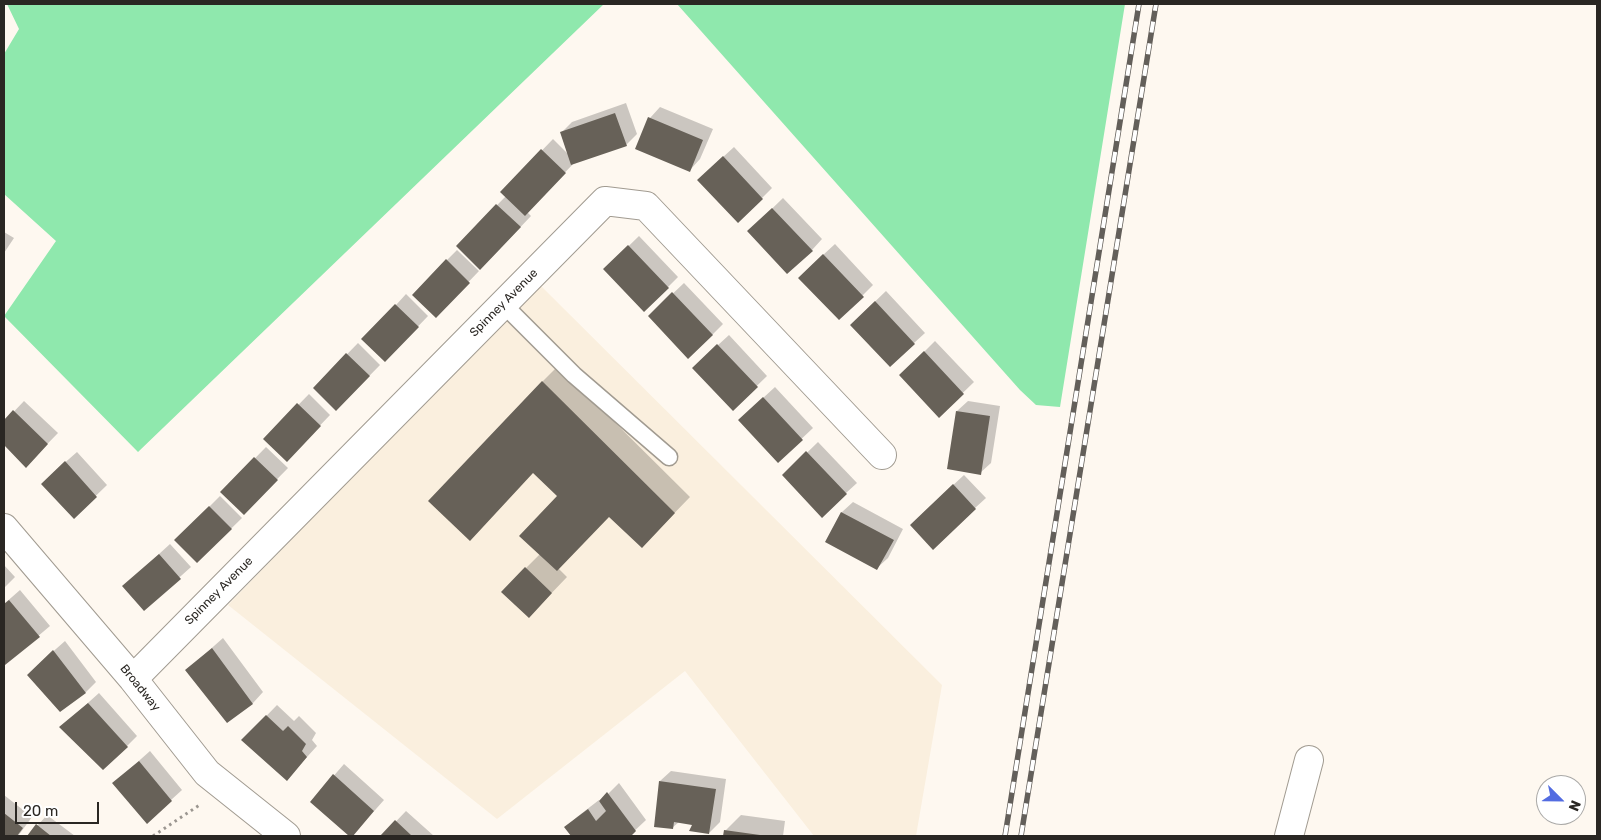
<!DOCTYPE html>
<style>
body{margin:0}
#map{position:relative;width:1601px;height:840px;overflow:hidden;background:#fef8f0;font-family:Rubik,sans-serif}
canvas{display:block}
.frame{position:absolute;inset:0;border:5px solid #2a2723;pointer-events:none}
.north{position:absolute;left:1536px;top:775px;width:50px;height:50px;box-sizing:border-box;background:#fff;border:1px solid #aaa9a7;border-radius:50%;rotate:113deg;font-size:14px;font-weight:700;line-height:20px;text-align:center;color:#2a2723}
.north::after{content:'';display:block;margin:auto;width:18px;height:22px;background:#536ce1;clip-path:polygon(50% 0,100% 100%,50% 72%,0 100%)}
.scale{position:absolute;left:15px;top:802px;width:84px;height:22px;box-sizing:border-box;border:2px solid #2a2723;border-top:0;padding-left:6px;font-size:15px;line-height:18px;white-space:nowrap;color:#2a2723;-webkit-text-stroke:4px #fff;paint-order:stroke}
</style>
<div id="map">
<canvas width="1601" height="840"></canvas>
<div class="frame"></div>
<div class="north">N</div>
<div class="scale">20 m</div>
</div>
<script>
const ctx = document.querySelector('canvas').getContext('2d');
ctx.lineJoin = 'round';
function paint(path, color) {
  ctx.fillStyle = color;
  ctx.fill(path, 'evenodd');
}
function strokePath(path, color, width, dash) {
  ctx.strokeStyle = color;
  ctx.lineWidth = width;
  ctx.lineCap = dash ? 'butt' : 'round';
  ctx.setLineDash(dash || []);
  ctx.stroke(path);
}
function write(font, color, halo, rows, align = 'center') {
  ctx.font = font + ' Rubik,sans-serif';
  ctx.lineWidth = 5;
  ctx.setLineDash([]);
  ctx.textBaseline = 'middle';
  ctx.strokeStyle = halo;
  ctx.fillStyle = color;
  for (const [text, x, y, turn = 0] of rows) {
    ctx.save();
    ctx.translate(x, y);
    ctx.rotate((+turn || 0) * Math.PI / 180);
    ctx.textAlign = isNaN(turn) ? turn : align;
    if (halo) ctx.strokeText(text, 0, 0);
    ctx.fillText(text, 0, 0);
    ctx.restore();
  }
}
const built = new Path2D(`
 M539,284l403,401 -26,151h-102l-129,-165 -188,148 -269,-214z`);
const green = new Path2D(`
 M7,4h597l-466,448 -134,-136 52,-75 -52,-47v-140l15,-25z
 M677,4h448l-65,403 -24,-2 -16,-15z`);
const shadow = new Path2D(`
 M626,103l11,31 -11,11 -51,17 -48,50 4,4 -40,42 -34,-12 49,-50 -4,-4 51,-53 16,16 -8,-22 11,-11z
 M660,107l53,22 -13,30 -10,11 -40,-52z
 M734,147l38,41 -10,10 -52,-29z
 M783,198l39,41 -10,11 -63,-19z
 M4,232l10,6 -10,15z
 M639,236l39,41 -10,10 -63,-18z
 M835,244l38,41 -34,34 -29,-52z
 M457,250l22,21 -43,45 11,-56z
 M684,283l39,41 -11,11 -63,-19z
 M886,291l39,42 -11,10 -52,-29z
 M406,294l22,22 -43,45 11,-56z
 M729,335l38,41 -34,33 -28,-52z
 M935,341l39,41 -35,34 -38,-41z
 M358,343l22,22 -44,45 -22,-22z
 M558,366l132,131 -33,34 -48,-16 -51,53 9,9 -23,24 -18,-33 14,-14 19,-58 -17,-114z
 M775,387l38,41 -35,33 -28,-51z
 M309,394l21,21 -43,45 -22,-21z
 M24,401l34,32 -32,33 -22,-22v-22z
 M968,401l32,5 -9,57 -11,10 -23,-62z
 M818,442l39,41 -11,10 -62,-18z
 M266,447l22,21 -44,45 -22,-21z
 M77,452l30,33 -33,32 -21,-44z
 M964,475l22,23 -11,10 -53,6z
 M220,496l22,22 -45,44 -21,-22z
 M853,502l50,27 -15,29 -11,10 -50,-27 15,-29z
 M170,544l21,23 -47,42 -9,-33z
 M4,565l11,12 -11,11z
 M20,590l30,36 -45,38 -1,-2v-58z
 M223,638l40,54 -10,11 -26,19 -40,-52z
 M65,641l31,41 -10,10 -26,19 -21,-47z
 M99,693l38,43 -10,10 -66,-19z
 M277,705l17,16 5,-5 17,17 -4,7 5,6 -20,22 -54,-28z
 M150,751l32,39 -11,10 -57,-17z
 M344,764l40,36 -32,36 -41,-34z
 M671,771l55,8 -6,43 -11,11 -16,-9 -14,-2 -7,6 -12,-47z
 M619,783l27,37 -17,16h-57l-6,-9 11,-10 22,-17 1,2z
 M4,795l28,22 -14,19h-14z
 M406,811l28,25h-52z
 M47,815l28,21h-47z
 M741,815l44,6 -2,15h-59l1,-5z`);
const building = new Path2D(`
 M615,113l12,33 -56,19 -11,-33z
 M648,117l55,23 -13,32 -55,-23z
 M541,149l25,24 -41,43 -25,-24z
 M723,156l40,43 -25,24 -41,-43z
 M496,204l25,23 -41,43 -24,-24z
 M772,208l41,43 -26,23 -40,-43z
 M628,245l41,43 -25,24 -41,-43z
 M823,254l41,43 -25,23 -41,-42z
 M446,259l24,24 -34,35 -24,-23z
 M672,292l41,43 -25,24 -40,-43z
 M875,301l40,43 -25,23 -40,-42z
 M395,304l24,23 -34,35 -24,-23z
 M717,344l41,43 -25,24 -41,-43z
 M924,351l40,43 -25,24 -40,-43z
 M346,353l24,23 -34,35 -23,-23z
 M542,381l133,132 -33,35 -33,-31 -52,54 -38,-35 38,-40 -24,-23 -63,68 -42,-40z
 M763,397l40,43 -25,23 -40,-43z
 M297,403l24,23 -34,36 -24,-23z
 M13,410l35,34 -22,24 -22,-23v-25z
 M956,411l34,5 -9,59 -34,-6z
 M806,451l41,43 -25,24 -40,-43z
 M254,457l24,23 -34,35 -24,-23z
 M65,461l32,36 -23,22 -33,-35z
 M953,484l23,25 -43,41 -23,-25z
 M209,506l23,23 -35,34 -23,-23z
 M841,512l53,28 -17,30 -52,-28z
 M159,554l22,25 -37,32 -22,-25z
 M525,567l27,26 -23,25 -28,-26z
 M9,600l31,37 -35,28 -1,-1v-60z
 M212,648l41,56 -26,19 -42,-53z
 M53,650l33,43 -26,19 -33,-37z
 M88,703l40,44 -25,23 -44,-43z
 M266,715l17,16 5,-5 18,18 -4,7 5,6 -20,24 -46,-41z
 M139,761l33,40 -25,23 -35,-41z
 M333,774l41,37 -21,25h-4l-39,-34z
 M659,781l57,8 -7,45 -20,-3 3,-6 -18,-3 -1,7 -19,-2z
 M607,792l29,39 -5,5h-60l-7,-9 24,-18 8,12 10,-10 -7,-10z
 M4,813l19,15 -6,8h-13z
 M395,820l17,16h-32z
 M36,824l15,12h-24z
 M724,830l36,5v1h-37z`);
const path = new Path2D(`
 M153,836l48,-32`);
const lane = new Path2D(`
 M503,304l71,71 95,82`);
const street = new Path2D(`
 M4,528l129,151 74,94 79,63
 M133,679l472,-478 41,5 236,249
 M1289,836l20,-76`);
const rail = new Path2D(`
 M1005,836l134,-832
 M1021,836l135,-832`);
const streetNames = [
 ["Spinney Avenue",504,303,-45],
 ["Spinney Avenue",219,591,-45],
 ["Broadway",140,688,51]
];
paint(built, '#faefde');
paint(green, '#8fe8ad');
paint(shadow, '#0003');
paint(building, '#676158');
strokePath(lane, '#a19b91', 19);
strokePath(street, '#a19b91', 30);
strokePath(path, '#9b9690', 3, [2.5, 4]);
strokePath(lane, '#fff', 16);
strokePath(street, '#fff', 28);
strokePath(rail, '#635f5a', 5.5);
strokePath(rail, '#fff', 4, [11]);
write('12px', '#2a2723', '#fff', streetNames);
</script>
